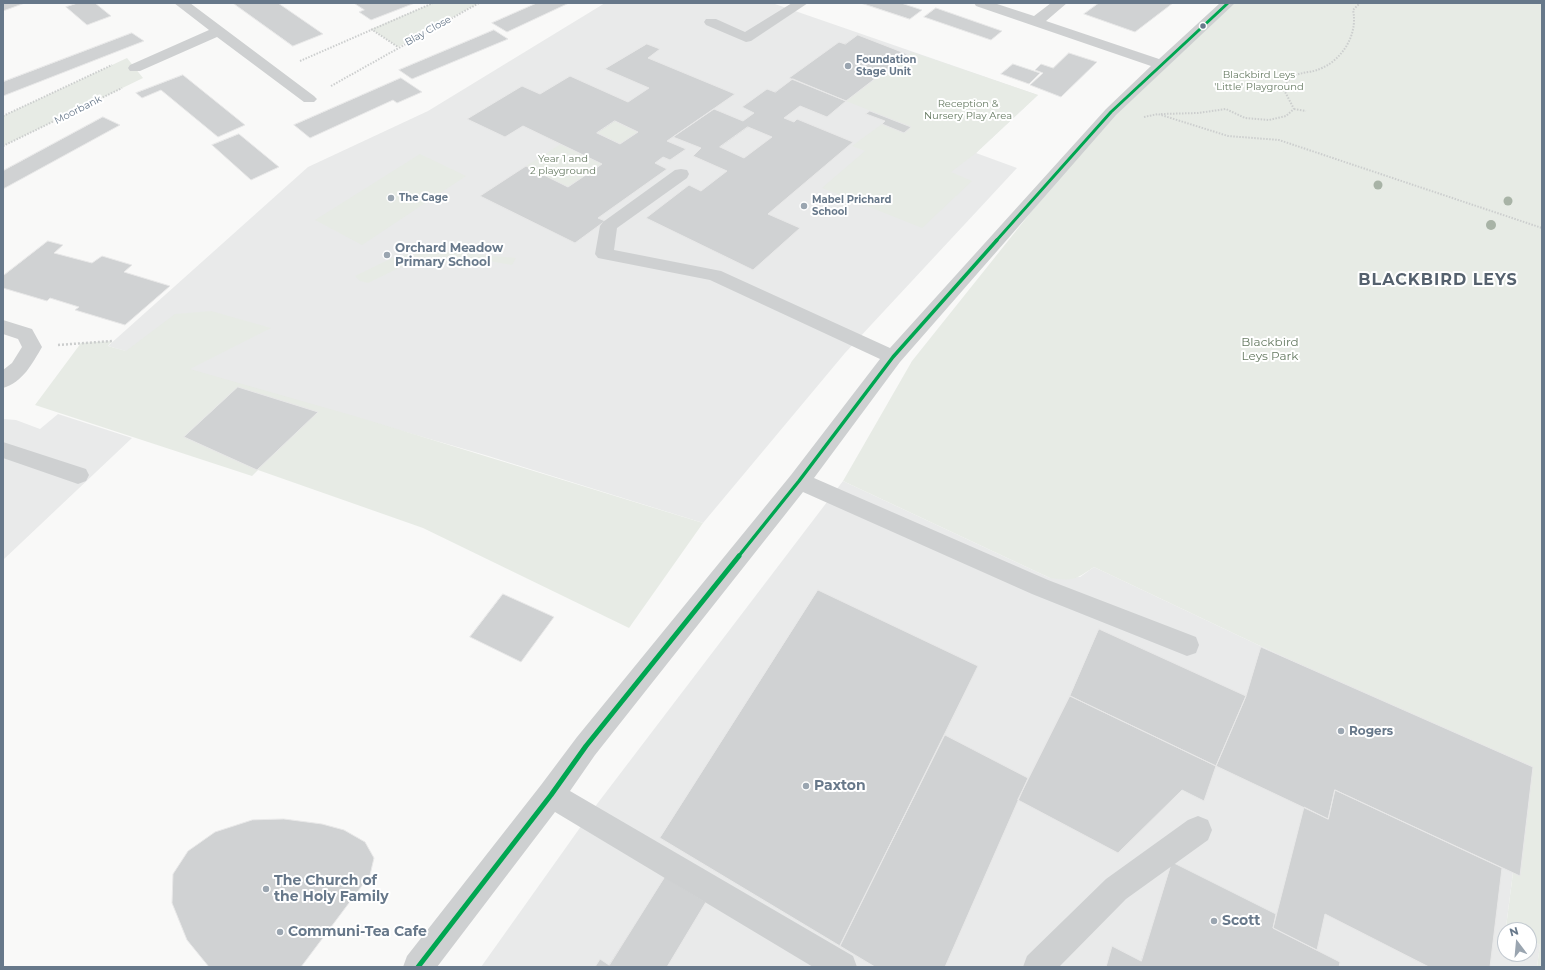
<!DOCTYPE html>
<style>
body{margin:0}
#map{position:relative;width:1545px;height:970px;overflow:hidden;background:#f9f9f8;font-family:Montserrat,sans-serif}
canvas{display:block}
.frame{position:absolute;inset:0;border:4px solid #67788a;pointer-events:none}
.north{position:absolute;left:1497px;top:922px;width:40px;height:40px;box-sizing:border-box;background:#fff;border:1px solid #c2c9d0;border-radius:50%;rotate:344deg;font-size:11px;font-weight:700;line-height:16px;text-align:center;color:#67788a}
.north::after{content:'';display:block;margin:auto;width:14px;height:18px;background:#9aa5b0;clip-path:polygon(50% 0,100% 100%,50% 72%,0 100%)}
</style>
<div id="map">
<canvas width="1545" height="970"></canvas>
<div class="frame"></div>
<div class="north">N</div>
</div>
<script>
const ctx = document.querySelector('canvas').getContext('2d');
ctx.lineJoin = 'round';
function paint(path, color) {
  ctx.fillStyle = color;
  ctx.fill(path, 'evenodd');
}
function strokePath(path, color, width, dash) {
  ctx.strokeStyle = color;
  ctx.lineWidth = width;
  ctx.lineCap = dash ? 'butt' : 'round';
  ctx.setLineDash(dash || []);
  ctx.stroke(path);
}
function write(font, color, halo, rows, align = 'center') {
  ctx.font = font + ' Montserrat,sans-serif';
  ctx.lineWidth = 4;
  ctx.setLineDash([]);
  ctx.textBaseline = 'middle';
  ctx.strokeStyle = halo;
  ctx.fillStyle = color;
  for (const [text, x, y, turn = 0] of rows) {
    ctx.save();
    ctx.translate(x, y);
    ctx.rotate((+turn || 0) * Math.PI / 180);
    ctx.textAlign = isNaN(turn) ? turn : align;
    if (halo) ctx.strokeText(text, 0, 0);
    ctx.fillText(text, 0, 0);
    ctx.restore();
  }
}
const built = new Path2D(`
 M605,3h167l266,92 -62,58 41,15 -172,185 -142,170 -218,-68 -377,-109 200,-179 120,-56z
 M58,414l74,24 -129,122v-141l13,1 24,9z
 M843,481l207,97 30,-1 14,-10 432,205 -20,155 5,3h-6v24h24v-15l11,6 -3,22h-1056l113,-159z`);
const green = new Path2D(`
 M433,3h46l-81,44 -27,-18z
 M1228,3h314v964h-5l3,-22 -11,-6v-9h-18l-5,-3 20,-155 -432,-205c-19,13 -21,14 -44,11l-207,-97 69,-120 199,-249z
 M912,52l126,43 -62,58 -25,19 21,9 -50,47 -100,-40 43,-37 -13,-5 30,-22 22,9 7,-6 -65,-26z
 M127,58l16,20 -140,68v-30z
 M615,121l23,11 -18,12 -23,-11z
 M561,144l41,20 -34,23 -42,-21z
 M420,154l46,22 -104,69 -47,-25z
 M426,250l90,8 -4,7 -29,-5 -51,2 -27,3 -37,18 -8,-2 -5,-5 39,-19z
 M211,311l60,17 -81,41 168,48 345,106 -74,105 -206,-100 -165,-58 -6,6 -217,-71 46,-62 31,-2 -4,5 18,5 49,-37z`);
const building = new Path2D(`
 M3,3h22l-22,8z
 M78,3h17l16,13 -24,9 -21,-18z
 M233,3h45l45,31 -30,12z
 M354,3h61l-44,17 -12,-8 5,-2z
 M537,3h32l-62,29 -15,-9z
 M861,3h40l21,7 -12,9z
 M1099,3h74l-38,29 -51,-18z
 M936,8l66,23 -11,9 -67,-23z
 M494,30l14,9 -96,40 -13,-9z
 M132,33l12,8 -141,55v-14z
 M858,35l49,19 -61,47 -57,-23 50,-36 6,2z
 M647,44l13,5 -12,9 87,36 -68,47 19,8 -16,11 -7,-3 -8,6 12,6 -69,49 7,3 -30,22 -95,-47 46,-30 42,21 34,-23 -79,-38 -18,11 -38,-18 55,-33 18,8 30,-18 58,26 21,-14 -44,-19zM615,121l23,11 -18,12 -23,-11z
 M1069,53l28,9 -36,35 -31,-12 13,-12 -8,-3 6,-6 12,4z
 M1013,64l27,9 -11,11 -28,-10z
 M183,75l62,50 -27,12 -57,-47 -19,8 -6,-5z
 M401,78l21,14 -25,11 -4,-3 -83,38 -16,-13z
 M793,79l53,22 -19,16 -27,-11 -16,12 10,4 3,-3 56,23 -85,72 32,14 -47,42 -107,-52 43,-33 12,6 26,-20 -34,-15 8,-8 -28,-11 41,-28 29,12 11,-8 -12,-6 25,-18 8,3zM748,127l24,10 -28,21 -24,-11z
 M870,111l41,16 -7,6 -22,-9 3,-3 -19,-7z
 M103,117l17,8 -117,64v-18z
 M239,134l40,33 -28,13 -39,-35z
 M48,241l15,4 -9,8 38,10 10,-7 30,9 -8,7 46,14 -45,39 -50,-15 4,-3 -29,-9 -3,3 -44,-13v-12z
 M238,387l80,25 -61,58 -73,-33z
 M818,590l160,76 -138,280 -180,-108z
 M503,594l51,23 -33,45 -51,-25z
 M1099,629l147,67 -30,70 -146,-70z
 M1261,647l272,120 -13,109 -185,-86 -7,29 -112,-53 30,-70z
 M1070,696l146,70 -12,35 -22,-11 -64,63 -100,-53z
 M945,735l83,43 -83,189h-70l-35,-21z
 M1335,790l167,78 -12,99h-61l-104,-53 -8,36 -44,-22 31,-121 24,12z
 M284,819l38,5 22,6 21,12 9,16 -4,17 -69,92h-92l-22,-27 -15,-37 1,-29 15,-23 27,-19 37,-12z
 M1172,862l104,52 -3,14 67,34 -1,5h-233l6,-21 29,15z
 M665,877l41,25 -39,65h-72l5,-8 9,6z`);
const pathFar1 = new Path2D(`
 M371,29l27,18
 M300,61l133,-58
 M331,86l148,-83
 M1294,109l12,2
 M1161,114l37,-1 28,-4 19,9 24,2 17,-4 8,-7 -11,-21c12,-20 22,-12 39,-20 22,-10 36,-35 31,-58l7,-7
 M3,116l109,-51
 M1144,117l14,-3 70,22 51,4 263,88
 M3,146l119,-58`);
const path = new Path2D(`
 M58,345l54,-4`);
const minor = new Path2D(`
 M174,3h16l124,93 3,3 -3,3h-10l-87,-65 -77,34h-10l-2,-3 2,-3 79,-35z
 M792,3h16l-57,38 -5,1 -40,-17 -2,-3 2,-3h10l29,13z
 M974,3h20l40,13 17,-13h16l-21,18 113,38 61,-56h15l-119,112 -216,247 -86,116 234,102 148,57 3,8 -3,8 -9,3 -155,-62 -229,-102 -208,263 -25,36 283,165 4,11h-44l-258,-155 -118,155h-34l4,-11 134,-171 36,-48 214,-262 89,-116 -170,-79 -112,-22 -3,-4 5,-28 3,-4 72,-52 6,-1 6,1 2,4 -2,4 -70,50 -3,22 107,21 169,77 216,-239 45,-43 -175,-60z
 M3,320l29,9 10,18c-10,17 -19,35 -39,41v-18l9,-7 10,-16 -4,-8 -15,-5z
 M3,442l83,27 3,6 -3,6 -8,3 -75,-26z
 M1198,816l10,4 4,10 -4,10 -82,59 -67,68h-36l4,-11 79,-77 82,-59z`);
const bus1Far2 = new Path2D(`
 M996,241l115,-129 117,-109`);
const bus1Far1 = new Path2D(`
 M738,557l61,-76 94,-124 104,-117`);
const bus1 = new Path2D(`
 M418,967l133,-172 35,-49 153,-190`);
const trees = [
 [1378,185,4.5],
 [1508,201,4.5],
 [1491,225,5]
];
const markers = [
 [1203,26,3.5,"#67788a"],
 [848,66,4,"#9aa5b0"],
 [391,198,4,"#9aa5b0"],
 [804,206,4,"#9aa5b0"],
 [387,255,4,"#9aa5b0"],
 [1341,731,4,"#9aa5b0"],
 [806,786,4,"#9aa5b0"],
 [266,889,4,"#9aa5b0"],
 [1214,921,4,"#9aa5b0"],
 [280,932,4,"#9aa5b0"]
];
const farStreetnames = [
 ["Blay Close",428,31,-29],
 ["Moorbank",78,110,-27]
];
const farPoinames = [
 ["Foundation",856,60],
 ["Stage Unit",856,72],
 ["The Cage",399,198],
 ["Mabel Prichard",812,200],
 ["School",812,212]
];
const farParknames = [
 ["Blackbird Leys",1259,75],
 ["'Little' Playground",1259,87],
 ["Reception &",968,104],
 ["Nursery Play Area",968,116],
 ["Year 1 and",563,159],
 ["2 playground",563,171]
];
const poiNames = [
 ["Orchard Meadow",395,248],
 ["Primary School",395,262],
 ["Rogers",1349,731]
];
const parkNames = [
 ["Blackbird",1270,342],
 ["Leys Park",1270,356]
];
const nearPoinames = [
 ["Paxton",814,786],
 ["The Church of",274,881],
 ["the Holy Family",274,897],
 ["Scott",1222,921],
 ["Communi-Tea Cafe",288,932]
];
const districtNames = [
 ["BLACKBIRD LEYS",1438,280]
];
paint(built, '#e9eaea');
paint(green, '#e7ebe5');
paint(building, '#d0d2d3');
strokePath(building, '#e8e8e8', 1);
strokePath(pathFar1, '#cccece', 2, [1.5, 1.5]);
strokePath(path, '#cccece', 2.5, [2, 2]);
paint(minor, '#ced0d1');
strokePath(bus1Far2, '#00a651', 3);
strokePath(bus1Far1, '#00a651', 3.5);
strokePath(bus1, '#00a651', 5);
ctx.fillStyle = '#a8b3a6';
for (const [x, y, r] of trees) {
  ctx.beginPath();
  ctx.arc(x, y, r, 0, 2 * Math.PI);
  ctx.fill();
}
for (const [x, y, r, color] of markers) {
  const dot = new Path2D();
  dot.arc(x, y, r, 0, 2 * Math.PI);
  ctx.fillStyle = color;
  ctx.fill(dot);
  strokePath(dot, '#fff', 1.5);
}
write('10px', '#67788a', '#fff', farStreetnames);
write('bold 10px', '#67788a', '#fff', farPoinames, 'left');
write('10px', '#667a62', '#fff', farParknames);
write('bold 12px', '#67788a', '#fff', poiNames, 'left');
write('12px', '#667a62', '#fff', parkNames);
write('bold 14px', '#67788a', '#fff', nearPoinames, 'left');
ctx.letterSpacing = '1px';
write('bold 16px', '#55616e', '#fff', districtNames);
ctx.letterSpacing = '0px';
</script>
